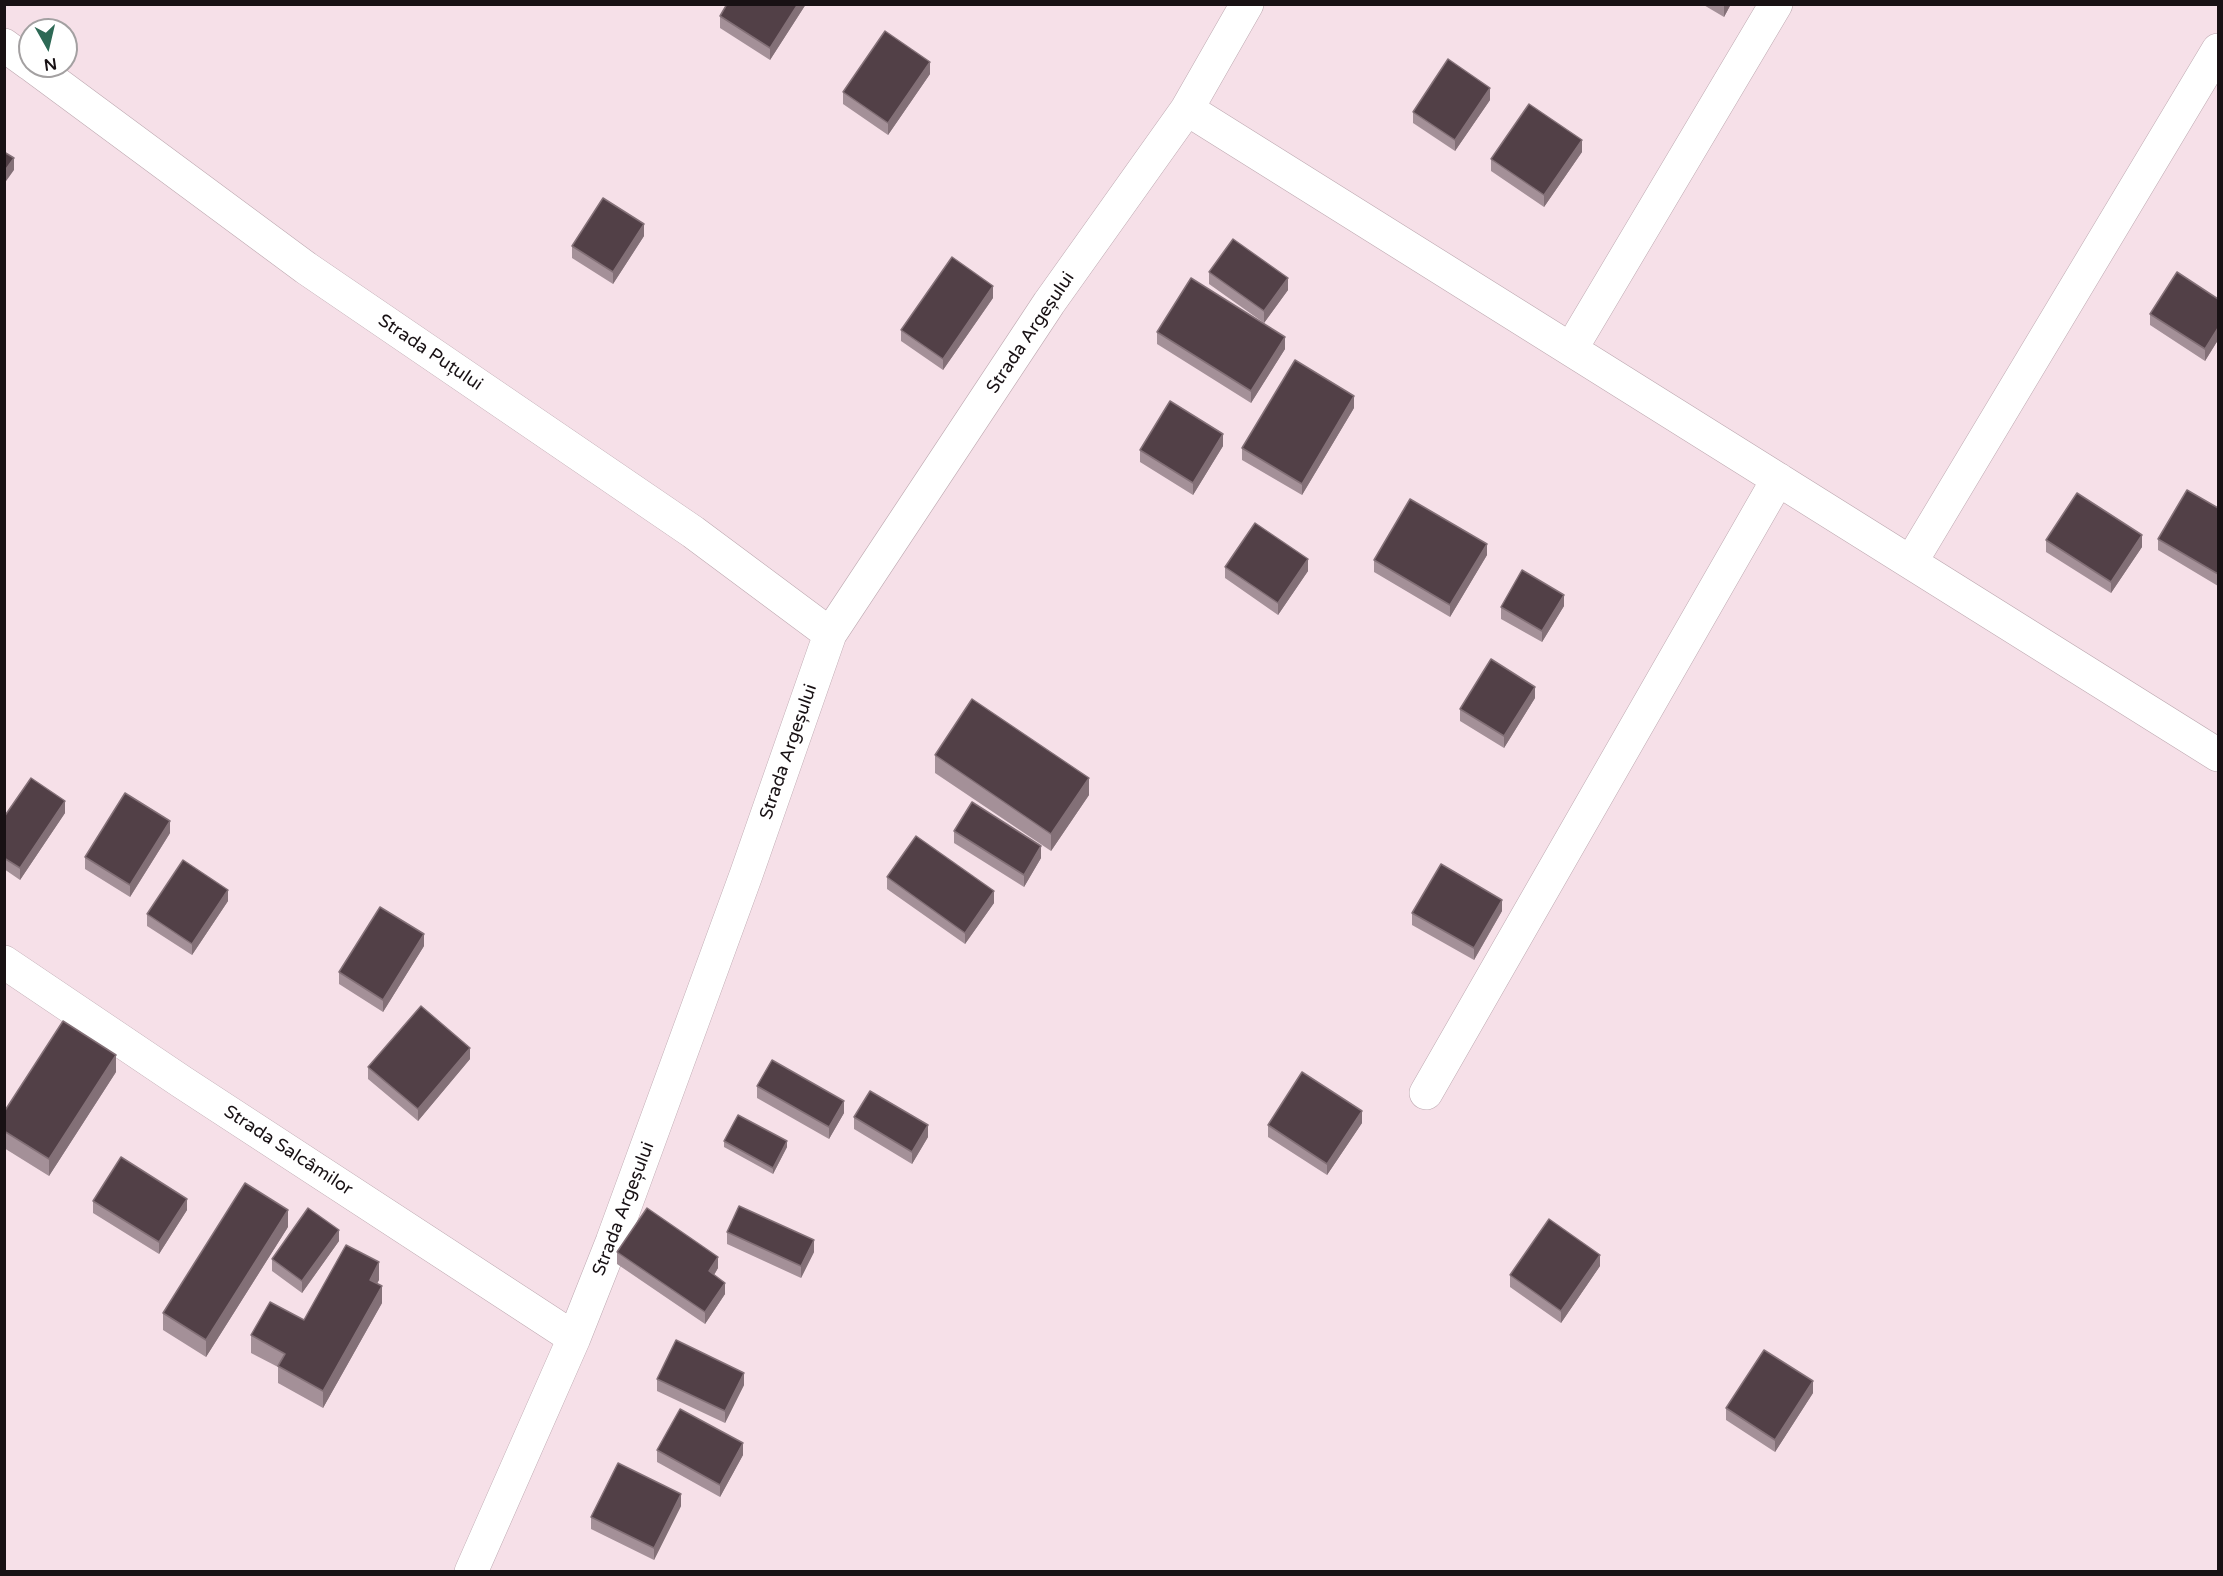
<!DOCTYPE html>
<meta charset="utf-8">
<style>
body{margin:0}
#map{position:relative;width:2223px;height:1576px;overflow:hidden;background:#f6e0e8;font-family:"Varela Round",sans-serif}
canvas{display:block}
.frame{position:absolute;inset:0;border:6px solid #181114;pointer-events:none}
.north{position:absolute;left:18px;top:18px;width:60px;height:60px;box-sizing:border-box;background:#fff;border:2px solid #a3a0a1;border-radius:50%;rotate:172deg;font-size:16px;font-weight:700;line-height:24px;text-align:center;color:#181114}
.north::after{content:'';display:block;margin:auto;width:21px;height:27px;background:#2d6955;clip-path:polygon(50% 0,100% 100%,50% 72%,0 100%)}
</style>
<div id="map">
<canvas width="2223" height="1576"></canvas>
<div class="frame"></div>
<div class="north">N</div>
</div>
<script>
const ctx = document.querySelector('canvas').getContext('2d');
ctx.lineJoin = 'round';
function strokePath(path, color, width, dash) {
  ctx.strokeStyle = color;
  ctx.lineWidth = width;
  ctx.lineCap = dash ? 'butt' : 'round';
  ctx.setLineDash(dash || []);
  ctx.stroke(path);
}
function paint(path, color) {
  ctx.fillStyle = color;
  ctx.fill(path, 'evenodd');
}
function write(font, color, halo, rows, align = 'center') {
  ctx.font = font + ' "Varela Round",sans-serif';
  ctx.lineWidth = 6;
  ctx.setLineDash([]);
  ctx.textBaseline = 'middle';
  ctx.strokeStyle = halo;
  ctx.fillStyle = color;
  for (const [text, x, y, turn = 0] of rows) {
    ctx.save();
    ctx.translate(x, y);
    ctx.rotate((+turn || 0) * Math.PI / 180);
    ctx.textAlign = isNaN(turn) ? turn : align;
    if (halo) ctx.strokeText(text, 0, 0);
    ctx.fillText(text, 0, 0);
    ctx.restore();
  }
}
const minor = new Path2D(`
 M4,45l26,19
 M33,66l273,202 387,264 137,102
 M1187,109l1031,646
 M1571,349l205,-345
 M1911,562l307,-512
 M4,962l178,120 392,256
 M1426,1093l352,-614
 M471,1572l103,-234 38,-96 134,-367 84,-241 219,-331 138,-194 60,-105`);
const wall = new Path2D(`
 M727,4h79l-36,56 -50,-32v-12z
 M1702,4h29l-7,13z
 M930,74l-42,61 -45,-31v-12z
 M1490,100l-35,51 -42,-28v-11z
 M1582,152l-38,55 -53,-36v-12z
 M644,236l-31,48 -41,-26v-12z
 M1209,272l79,18 -24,33 -55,-39z
 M993,298l-50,72 -42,-29v-11z
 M2218,299v41l-13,21 -55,-36v-11z
 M1157,332l128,17 -34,54 -94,-59z
 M1354,408l-52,87 -60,-35v-12z
 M1223,446l-30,49 -53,-33v-12z
 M2218,508v78l-60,-36v-11z
 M2046,540l96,7 -31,46 -65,-41z
 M1487,555l-37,62 -76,-45v-12z
 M1225,567l83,4 -30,44 -53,-37z
 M1564,606l-22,36 -41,-23v-12z
 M1535,698l-31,50 -44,-27v-12z
 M935,755l154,40 -38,56 -116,-78z
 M65,813l-45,67 -16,-11v-52z
 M954,831l87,27 -17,29 -70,-44z
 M170,833l-40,64 -45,-28v-12z
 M887,877l107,26 -29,41 -78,-55z
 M228,901l-36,54 -45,-29v-12z
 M1502,911l-28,49 -62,-35v-12z
 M424,946l-41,66 -44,-28v-12z
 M470,1059l-52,62 -50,-42v-12z
 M116,1072l-67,104 -45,-28v-36z
 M757,1086l87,27 -15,26 -72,-41z
 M854,1117l74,20 -16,27 -58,-35z
 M1362,1123l-35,52 -59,-38v-12z
 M724,1141l63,6 -14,27 -49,-27z
 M93,1201l94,9 -28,44 -66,-41z
 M288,1227l-82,130 -43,-27v-17z
 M727,1232l87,20 -13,26 -74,-34z
 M339,1241l-37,52 -30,-22v-12z
 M617,1252l101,16 -4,7 11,19 -20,30 -88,-60z
 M1600,1266l-39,57 -51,-36v-12z
 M379,1280l-2,3 5,20 -59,105 -45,-25v-16l-27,-14v-18l53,-15z
 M657,1379l87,6 -19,38 -68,-32z
 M1813,1393l-38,59 -49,-32v-12z
 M657,1450l86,5 -23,42 -63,-35z
 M681,1506l-27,54 -63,-31v-12z`);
const shadedWall = new Path2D(`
 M798,4h8l-36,56v-12z
 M1724,4h7l-7,13z
 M930,62v12l-42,61v-12z
 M1490,88v12l-35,51v-11z
 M1582,140v12l-38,55v-12z
 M14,158v12l-10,14v-12z
 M644,224v12l-31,48v-12z
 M1288,278v12l-24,33v-12z
 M993,286v12l-50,72v-11z
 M2218,328v12l-13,21v-12z
 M1285,337v12l-34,54v-12z
 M1354,396v12l-52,87v-11z
 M1223,434v12l-30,49v-12z
 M2142,535v12l-31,46v-11z
 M1487,544v11l-37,62v-12z
 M1308,559v12l-30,44v-12z
 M1564,595v11l-22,36v-11z
 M1535,687v11l-31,50v-12z
 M1089,778v17l-38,56v-17z
 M65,801v12l-45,67v-12z
 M170,821v12l-40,64v-12z
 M1041,846v12l-17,29v-12z
 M228,890v11l-36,54v-11z
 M994,891v12l-29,41v-11z
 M1502,900v11l-28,49v-12z
 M424,934v12l-41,66v-12z
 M470,1048v11l-52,62v-12z
 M116,1055v17l-67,104v-17z
 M844,1101v12l-15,26v-12z
 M1362,1111v12l-35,52v-11z
 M928,1125v12l-16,27v-12z
 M787,1141v6l-14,27v-6z
 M187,1199v11l-28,44v-12z
 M288,1210v17l-82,130v-17z
 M339,1230v11l-37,52v-12z
 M814,1240v12l-13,26v-12z
 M1600,1255v11l-39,57v-12z
 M718,1257v11l-9,15v-12z
 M379,1262v18l-9,17v-17z
 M725,1283v11l-20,30v-12z
 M382,1286v17l-59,105v-17z
 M744,1373v12l-19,38v-12z
 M1813,1381v12l-38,59v-12z
 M743,1443v12l-23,42v-12z
 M681,1494v12l-27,54v-12z`);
const building = new Path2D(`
 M727,4h71l-28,44 -50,-32z
 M885,31l45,31 -42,61 -45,-31z
 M1448,59l42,29 -35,52 -42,-28z
 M1529,104l53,36 -38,55 -53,-36z
 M4,152l10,6 -10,14z
 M603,198l41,26 -31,48 -41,-26z
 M1233,239l55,39 -24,33 -55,-39z
 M952,257l41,29 -50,73 -42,-29z
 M2177,272l41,27v29l-13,21 -55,-35z
 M1191,278l94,59 -34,54 -94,-59z
 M1295,360l59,36 -52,88 -60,-36z
 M1170,401l53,33 -30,49 -53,-33z
 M2187,490l31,18v66l-60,-35z
 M2077,493l65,42 -31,47 -65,-42z
 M1410,499l77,45 -37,61 -76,-45z
 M1255,523l53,36 -30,44 -53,-36z
 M1522,570l42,25 -22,36 -41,-24z
 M1491,659l44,28 -31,49 -44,-27z
 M972,699l117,79 -38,56 -116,-79z
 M31,778l34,23 -45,67 -16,-10v-41z
 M125,793l45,28 -40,64 -45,-28z
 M972,802l69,44 -17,29 -70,-44z
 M916,836l78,55 -29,42 -78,-56z
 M183,860l45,30 -36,54 -45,-30z
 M1441,864l61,36 -28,48 -62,-35z
 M380,907l44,27 -41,66 -44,-28z
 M421,1006l49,42 -52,61 -50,-42z
 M63,1021l53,34 -67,104 -45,-28v-19z
 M772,1060l72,41 -15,26 -72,-41z
 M1302,1072l60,39 -35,53 -59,-39z
 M870,1091l58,34 -16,27 -58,-35z
 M738,1115l49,26 -14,27 -49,-27z
 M121,1157l66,42 -28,43 -66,-41z
 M245,1183l43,27 -82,130 -43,-27z
 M739,1206l75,34 -13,26 -74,-34z
 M308,1208l31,22 -37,51 -30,-22z
 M647,1208l71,49 -9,14 16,12 -20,29 -88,-60z
 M1549,1219l51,36 -39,56 -51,-36z
 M346,1245l33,17 -9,18 12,6 -59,105 -45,-25 7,-12 -34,-19 19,-33 34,18z
 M676,1340l68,33 -19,38 -68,-32z
 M1764,1350l49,31 -38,59 -49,-32z
 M680,1409l63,34 -23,42 -63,-35z
 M618,1463l63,31 -27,54 -63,-31z`);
const streetNames = [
 ["Strada Argeșului",1031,333,-56],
 ["Strada Puțului",430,353,34],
 ["Strada Argeșului",789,752,-71],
 ["Strada Salcâmilor",288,1151,33],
 ["Strada Argeșului",624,1209,-69]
];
strokePath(minor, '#bda8b0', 34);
strokePath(minor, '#fff', 33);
paint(wall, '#a49098');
paint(shadedWall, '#837077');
paint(building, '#524047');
strokePath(building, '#837077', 1.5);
write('18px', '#181114', '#fff', streetNames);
</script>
